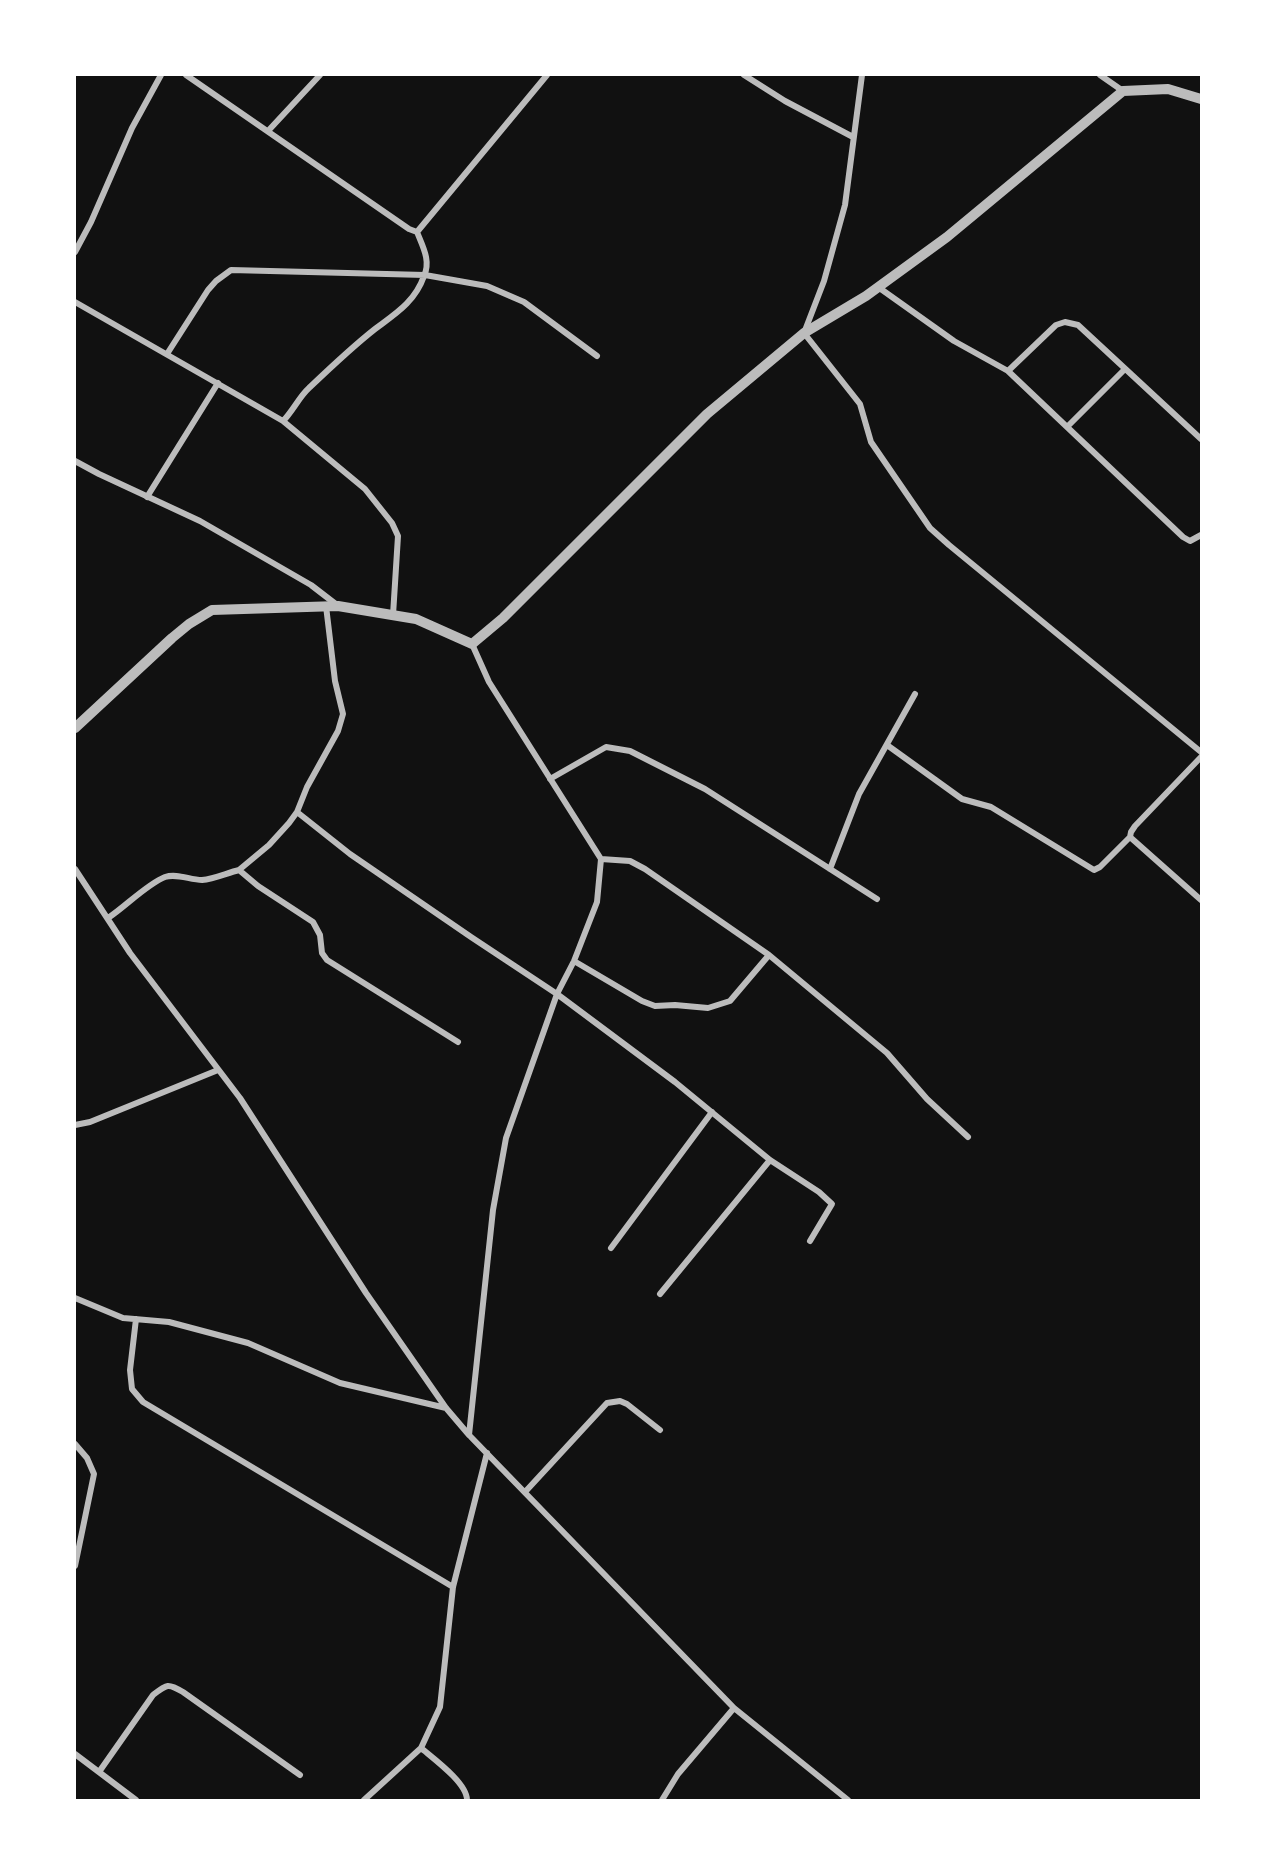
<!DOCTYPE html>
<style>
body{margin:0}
#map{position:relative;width:1276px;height:1875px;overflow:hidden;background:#111;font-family:Lora,serif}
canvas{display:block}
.frame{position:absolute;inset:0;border:76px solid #fff;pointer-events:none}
</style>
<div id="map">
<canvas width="1276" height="1875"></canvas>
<div class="frame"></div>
</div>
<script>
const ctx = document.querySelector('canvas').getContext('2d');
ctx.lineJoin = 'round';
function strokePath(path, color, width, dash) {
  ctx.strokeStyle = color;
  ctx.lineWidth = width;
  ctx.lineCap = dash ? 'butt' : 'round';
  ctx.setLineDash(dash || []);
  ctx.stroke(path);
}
const minor = new Path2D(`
 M186,75l223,154 8,3c6,15 14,29 7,44 -9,26 -29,38 -49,53 -23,18 -45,39 -66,59 -10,9 -16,23 -26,33
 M744,75l41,26 68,36
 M862,75l-17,130 -21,76 -20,52 56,71 11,38 59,86 19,17 252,207
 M1100,75l23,16
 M268,131l52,-56
 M417,232l130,-157
 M75,252l16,-30 41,-94 29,-53
 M878,287l76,54 54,30 175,166 7,4 11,-6
 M75,302l208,119 82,68 27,34 6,13 -5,79
 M167,354l41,-64 8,-9 15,-11 194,5 62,11 37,16 73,54
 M1008,371l48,-46 9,-3 13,3 123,114
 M1067,427l58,-58
 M75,461l24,13 101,47 111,64 26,20
 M147,497l71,-114
 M326,606l9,75 8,33 -5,17 -31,56 -10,25 -8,11 -20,22 -30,25 19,16 55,36 7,13 2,18 5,7 131,82
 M472,644l17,38 112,177 -4,43 -23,59 -17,33 -51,144 -13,72 -24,225 265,273 114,92
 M887,745l75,54 29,8 103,63 6,-3 30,-30
 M1201,757l-66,69 -4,6 -1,5 71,63
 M550,779l56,-32 24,4 75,38 172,110
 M297,812l53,42 121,83 86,57 118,88 95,78 49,32 13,12 -22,37
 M601,859l29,2 15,8 124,86 118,98 40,46 41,38
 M75,869l55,84 110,145 126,195 80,115 23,27
 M830,869l29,-75 56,-100
 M108,918c17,-11 39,-34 57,-41 12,-4 25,3 37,3 12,-1 25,-7 37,-10
 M574,961l68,40 13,5 20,-1 33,3 22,-7 39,-46
 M75,1125l15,-3 128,-52
 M611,1248l101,-136
 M660,1294l110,-134
 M75,1298l48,20 46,4 79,21 92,40 106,25
 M136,1319l-6,51 2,19 11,13 310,185
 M75,1444l12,14 7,16 -19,92
 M525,1492l82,-89 13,-2 7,3 33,26
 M421,1748c13,11 46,35 46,52
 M75,1754l61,46
 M99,1772l54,-77c14,-11 15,-12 30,-3l117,83
 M364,1800l57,-52 19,-41 13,-120 34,-134
 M662,1800l16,-26 56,-66`);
const tertiary = new Path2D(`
 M75,728l97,-90 17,-14 23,-14 126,-4 78,13 56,25 31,-26 204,-204 97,-81 62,-37 81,-59 176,-146 45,-2 33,10`);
strokePath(minor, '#bcbcbc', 6);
strokePath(tertiary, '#bcbcbc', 10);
</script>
